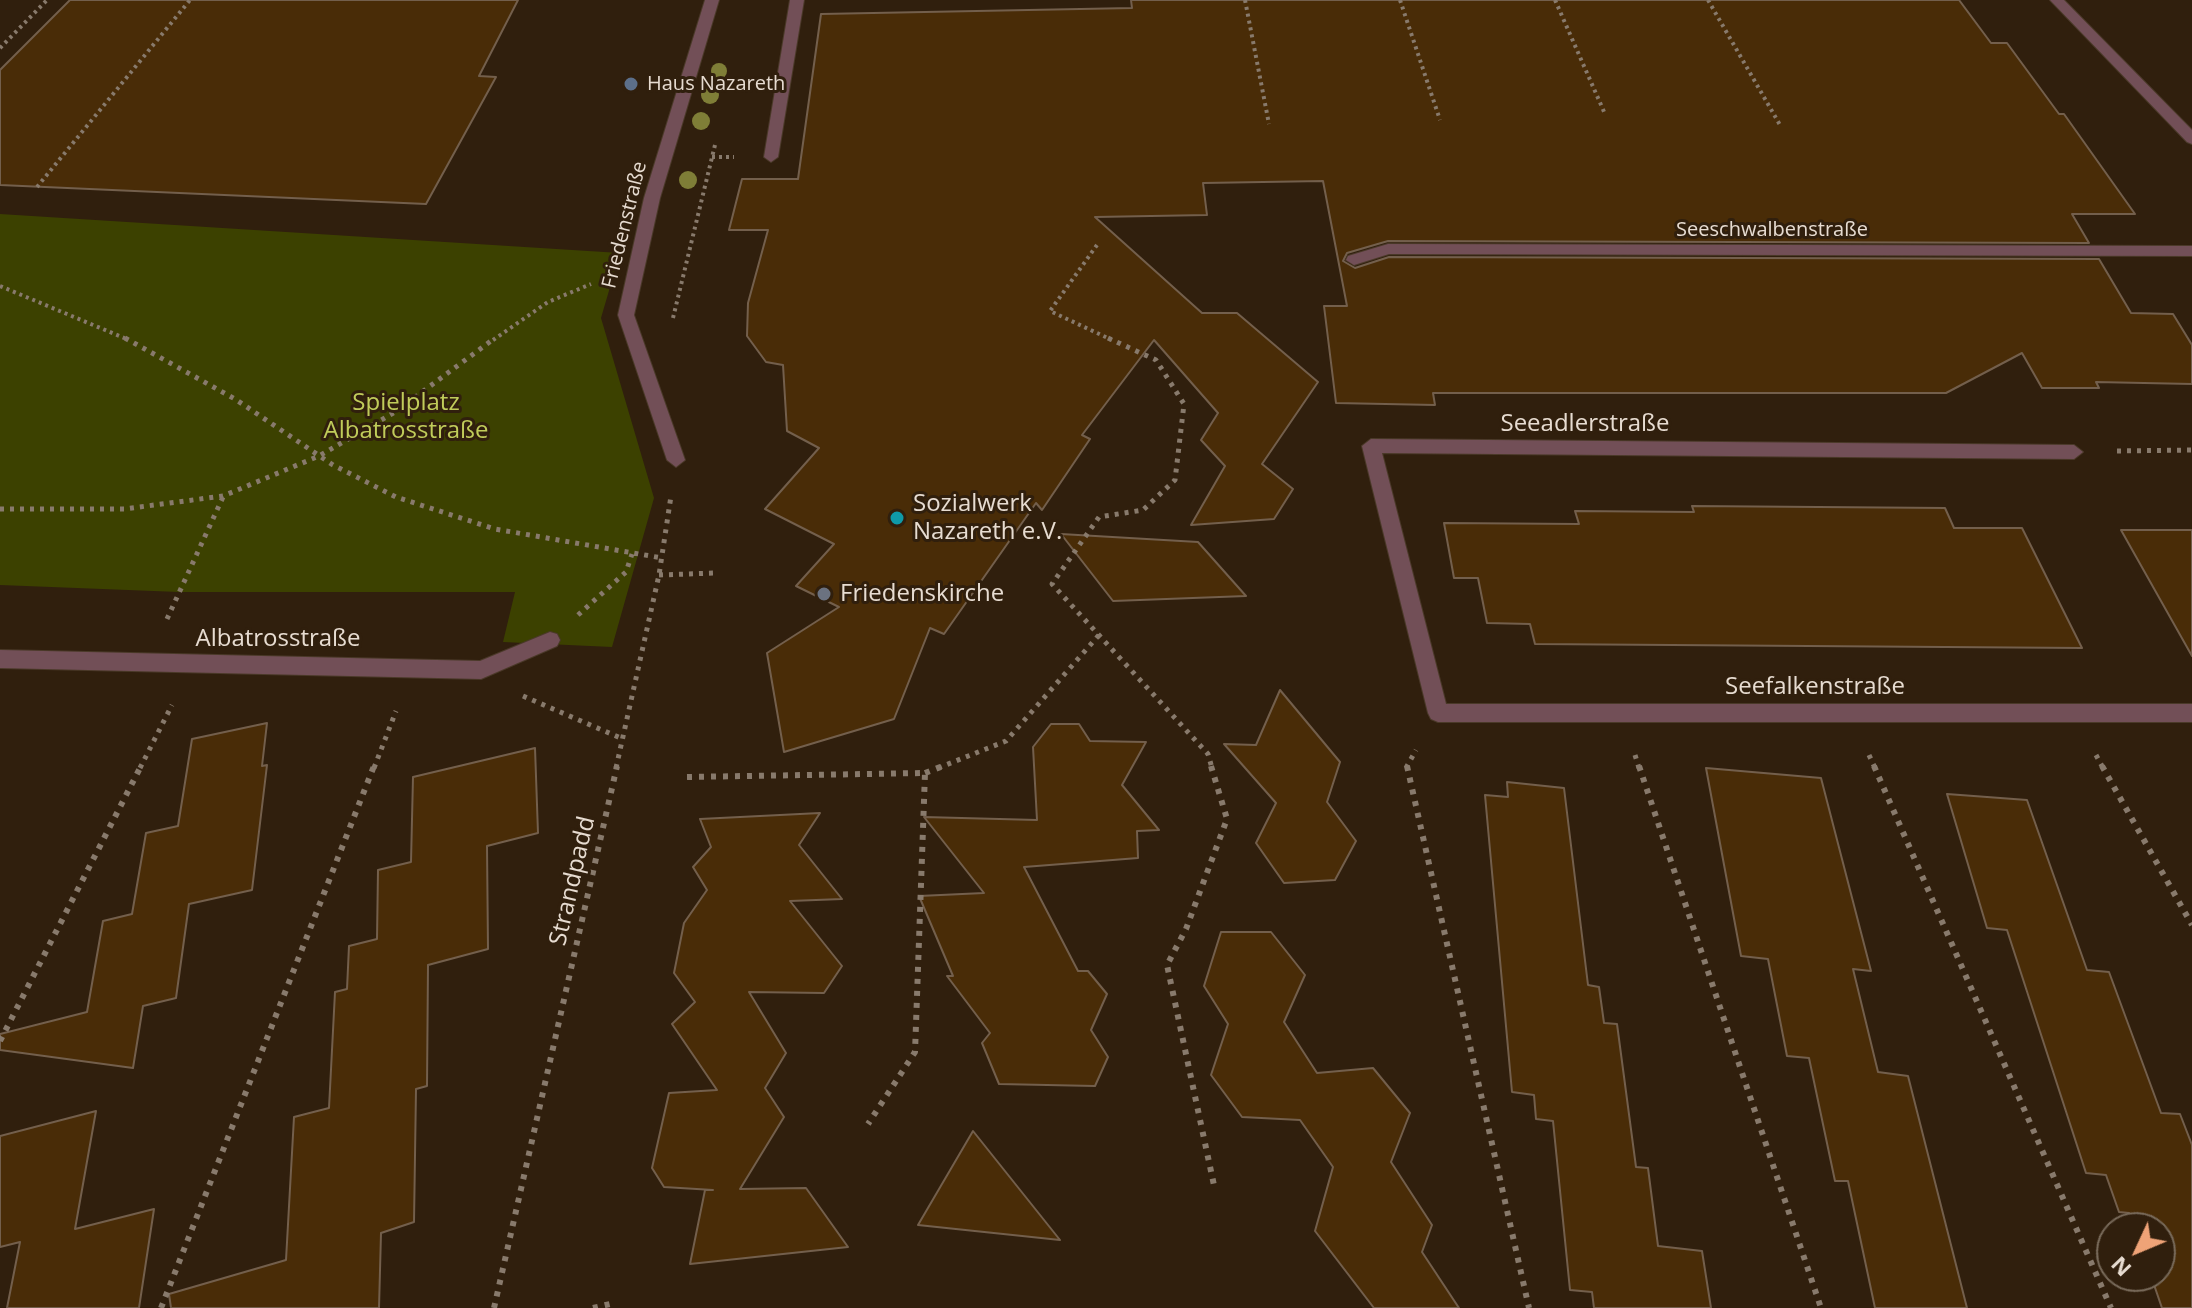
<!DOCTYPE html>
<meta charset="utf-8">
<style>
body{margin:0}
#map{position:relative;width:2192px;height:1308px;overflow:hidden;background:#301f0d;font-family:"Open Sans",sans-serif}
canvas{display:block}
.north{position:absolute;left:2096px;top:1212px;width:80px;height:80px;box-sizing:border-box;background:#301f0d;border:2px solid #796b5b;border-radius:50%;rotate:226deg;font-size:22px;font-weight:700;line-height:32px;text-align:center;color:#e7dcd1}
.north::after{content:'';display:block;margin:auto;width:28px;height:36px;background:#efa377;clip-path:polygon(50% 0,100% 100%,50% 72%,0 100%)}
</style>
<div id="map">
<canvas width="2192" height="1308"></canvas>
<div class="north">N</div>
</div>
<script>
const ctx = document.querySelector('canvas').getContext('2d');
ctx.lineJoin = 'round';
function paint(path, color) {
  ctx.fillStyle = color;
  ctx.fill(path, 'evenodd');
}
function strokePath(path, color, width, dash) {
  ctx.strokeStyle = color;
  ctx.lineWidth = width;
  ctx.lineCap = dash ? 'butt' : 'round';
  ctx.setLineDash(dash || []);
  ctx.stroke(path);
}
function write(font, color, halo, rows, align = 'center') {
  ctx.font = font + ' "Open Sans",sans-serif';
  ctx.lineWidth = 6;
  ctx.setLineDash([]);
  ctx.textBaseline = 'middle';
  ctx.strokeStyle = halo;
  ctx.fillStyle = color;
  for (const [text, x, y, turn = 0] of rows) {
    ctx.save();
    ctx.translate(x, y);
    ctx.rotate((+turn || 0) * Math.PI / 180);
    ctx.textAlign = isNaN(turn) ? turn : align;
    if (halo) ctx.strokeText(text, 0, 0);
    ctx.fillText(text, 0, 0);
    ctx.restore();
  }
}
const green = new Path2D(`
 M0,214l620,39 -19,65 53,180 -42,149 -109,-5 12,-50h-336l-179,-7z`);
const building = new Path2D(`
 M70,0h448l-39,76 17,1 -70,127 -426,-19v-115z
 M1131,0h828l32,43h16l52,71h5l71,100h-63l17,29 -701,-2 -41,12 -4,8 12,7 34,-11 710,2 32,54 42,1 19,31v39l-96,-2 3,6h-57l-20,-35 -76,40h-513l2,12 -99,-2 -12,-97h23l-24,-125 -120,2 4,32 -112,2 107,96h35l81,69 -56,82 31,25 -19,30 -83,6 34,-59 -24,-26 17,-27 -64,-73 -72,95 8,4 -48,71 -6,-7 -92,131 -14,-6 -36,91 -110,33 -17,-99 72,-46 -43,-21 38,-42 -69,-35 54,-61 -32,-17 -4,-66 -17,-3 -19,-26 1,-33 20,-73h-39l13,-51h56l23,-165 311,-6z
 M1692,506l253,2 9,20h68l60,120 -547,-4 -5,-20 -43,-1 -9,-45h-24l-10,-55 135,1 -4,-13 119,1z
 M2121,530h71v126z
 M1061,534l137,8 48,54 -133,5z
 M1280,690l60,72 -13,40 29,39 -21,39 -51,3 -28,-40 20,-40 -52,-59 32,1z
 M267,723l-5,43 5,-1 -15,125 -63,14 -13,94 -33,8 -10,62 -133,-18v-16l87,-22 16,-91 29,-7 14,-81 32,-7 14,-87z
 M1051,724h28l11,17 56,1 -24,43 37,45 -22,1 1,27 -114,9 54,104h10l19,23 -16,36 17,27 -13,29 -96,-2 -17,-41 8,-10 -43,-57h6l-34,-80 65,-3 -60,-76 113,3 -4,-73z
 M535,748l3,85 -51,13 1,103 -60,16 -1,121 -11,3 -2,133 -33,11 -2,75h-208l-2,-14 117,-34 8,-143 35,-9 6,-116 12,-3 2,-43 28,-7 1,-69 33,-8 2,-85z
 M1706,768l115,10 50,193 -18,-2 25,103 30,4 59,232h-92l-27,-127h-13l-26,-123 -22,-2 -19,-97 -27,-3z
 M1507,782l57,6 24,197 11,2 5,36 13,1 19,143 12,1 10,78 44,5 9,57h-117l-2,-16 -22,-2 -17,-169 -17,-2 -2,-24 -22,-3 -27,-297 23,2z
 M1947,794l80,6 60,170 22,2 52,141 19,1 12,31v163h-30l-11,-32h9v-48h-26l-5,-15 -10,-1 -13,-37 -20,-2 -79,-243 -20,-2z
 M820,813l-21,32 43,54 -52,2 52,65 -18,27 -75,-1 37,61 -21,35 19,29 -44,72 66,-1 42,59 -158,17 15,-74h8l-49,-3 -12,-19 17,-75 48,-3 -45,-66 23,-22 -21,-29 10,-50 23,-33 -14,-23 18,-20 -11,-28z
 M1221,932h50l34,43 -21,47 33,51 56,-5 37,45 -19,49 41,63 -10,27 37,56h-85l-59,-77 18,-64 -33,-47 -58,-3 -31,-42 17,-51 -24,-38z
 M96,1111l-21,118 79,-20 -15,99h-132l13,-66 -20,5v-111z
 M973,1131l87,109 -142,-15z`);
const pathFar2 = new Path2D(`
 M1245,0l24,124
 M1400,0l40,120
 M1555,0l50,114
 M1708,0l72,125
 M0,48l47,-48
 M712,157h22
 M37,187l153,-187
 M1097,245l-47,66 62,29
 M0,286l129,54
 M673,318l42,-173
 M493,340l55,-38 43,-18`);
const pathFar1 = new Path2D(`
 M125,338l110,61 98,66 63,32 99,32 167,29
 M1108,338l48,22 28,44 -9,76 -32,30 -44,7 -47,67 156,170 4,14
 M2117,451l75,-1
 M0,509h124l99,-13 96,-40 76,-44 100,-74
 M659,575l57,-2
 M578,615l48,-43 6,-18
 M167,619l56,-122
 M523,696l100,43
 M1635,755l4,13
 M1869,755l6,13
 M2096,755l7,13
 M140,768l32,-63
 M374,768l22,-57
 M616,768l43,-193 12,-79
 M938,768l68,-27 93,-106
 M1406,768l10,-18`);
const path = new Path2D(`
 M1211,766l16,53 -41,110 -19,36 48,225
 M1407,766l122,542
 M1639,766l182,542
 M1874,766l237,542
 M2102,766l90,159
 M925,773l18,-7
 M687,777l238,-4 -10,279 -47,72
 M0,1041l141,-275
 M161,1308l213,-542
 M494,1308l123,-542
 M593,1308l21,-5`);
const service = new Path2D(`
 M790,0h14l-26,157 -7,5 -7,-5z`);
const minor = new Path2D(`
 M705,0h14l-59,198 -26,117 51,145 -9,7 -9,-7 -49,-145 26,-117z
 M2050,0h14l128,130v14l-5,-2z
 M1388,244l804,2v10l-803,-2 -35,11 -8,-5 2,-4z
 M1371,439l703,6 9,7 -9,7 -692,-6 64,251h746v18h-754l-7,-3 -3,-6 -66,-267z
 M550,632l7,2 3,6 -3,6 -76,33 -481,-11v-18l480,11z`);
const trees = [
 [719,71,8],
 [710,95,9],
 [701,121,9],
 [688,180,9]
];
const markers = [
 [631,84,8,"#5c6f8a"],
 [897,518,8,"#0f9aa8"],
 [824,594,8,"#6b7280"]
];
const farPoinames = [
 ["Haus Nazareth",647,84]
];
const farStreetnames = [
 ["Friedenstraße",625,225,-76],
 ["Seeschwalbenstraße",1772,230]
];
const parkNames = [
 ["Spielplatz",406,403],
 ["Albatrosstraße",406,431]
];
const streetNames = [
 ["Seeadlerstraße",1585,424],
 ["Albatrosstraße",278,639],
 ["Seefalkenstraße",1815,687],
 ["Strandpadd",573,881,-77]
];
const poiNames = [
 ["Sozialwerk",913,504],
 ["Nazareth e.V.",913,532],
 ["Friedenskirche",840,594]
];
paint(green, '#3c4100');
paint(building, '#492c07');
strokePath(building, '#735f4c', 2);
strokePath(service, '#4a3928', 2);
strokePath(minor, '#4a3928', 2);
strokePath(pathFar2, '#887a6c', 4, [3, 4]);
strokePath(pathFar1, '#887a6c', 5, [4, 6]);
strokePath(path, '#887a6c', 6, [5, 7]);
paint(service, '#724f57');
paint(minor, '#724f57');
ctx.fillStyle = '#7f7e37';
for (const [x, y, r] of trees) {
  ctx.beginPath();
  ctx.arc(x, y, r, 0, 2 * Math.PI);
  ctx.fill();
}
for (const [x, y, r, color] of markers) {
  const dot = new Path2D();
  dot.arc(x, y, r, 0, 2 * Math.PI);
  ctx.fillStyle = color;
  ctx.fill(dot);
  strokePath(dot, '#301f0d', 3);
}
write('20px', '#e7dcd1', '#301f0d', farPoinames, 'left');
write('20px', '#e7dcd1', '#301f0d', farStreetnames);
write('24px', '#c0cc5a', '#301f0d', parkNames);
write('24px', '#e7dcd1', '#301f0d', streetNames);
write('24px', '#e7dcd1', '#301f0d', poiNames, 'left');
</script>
